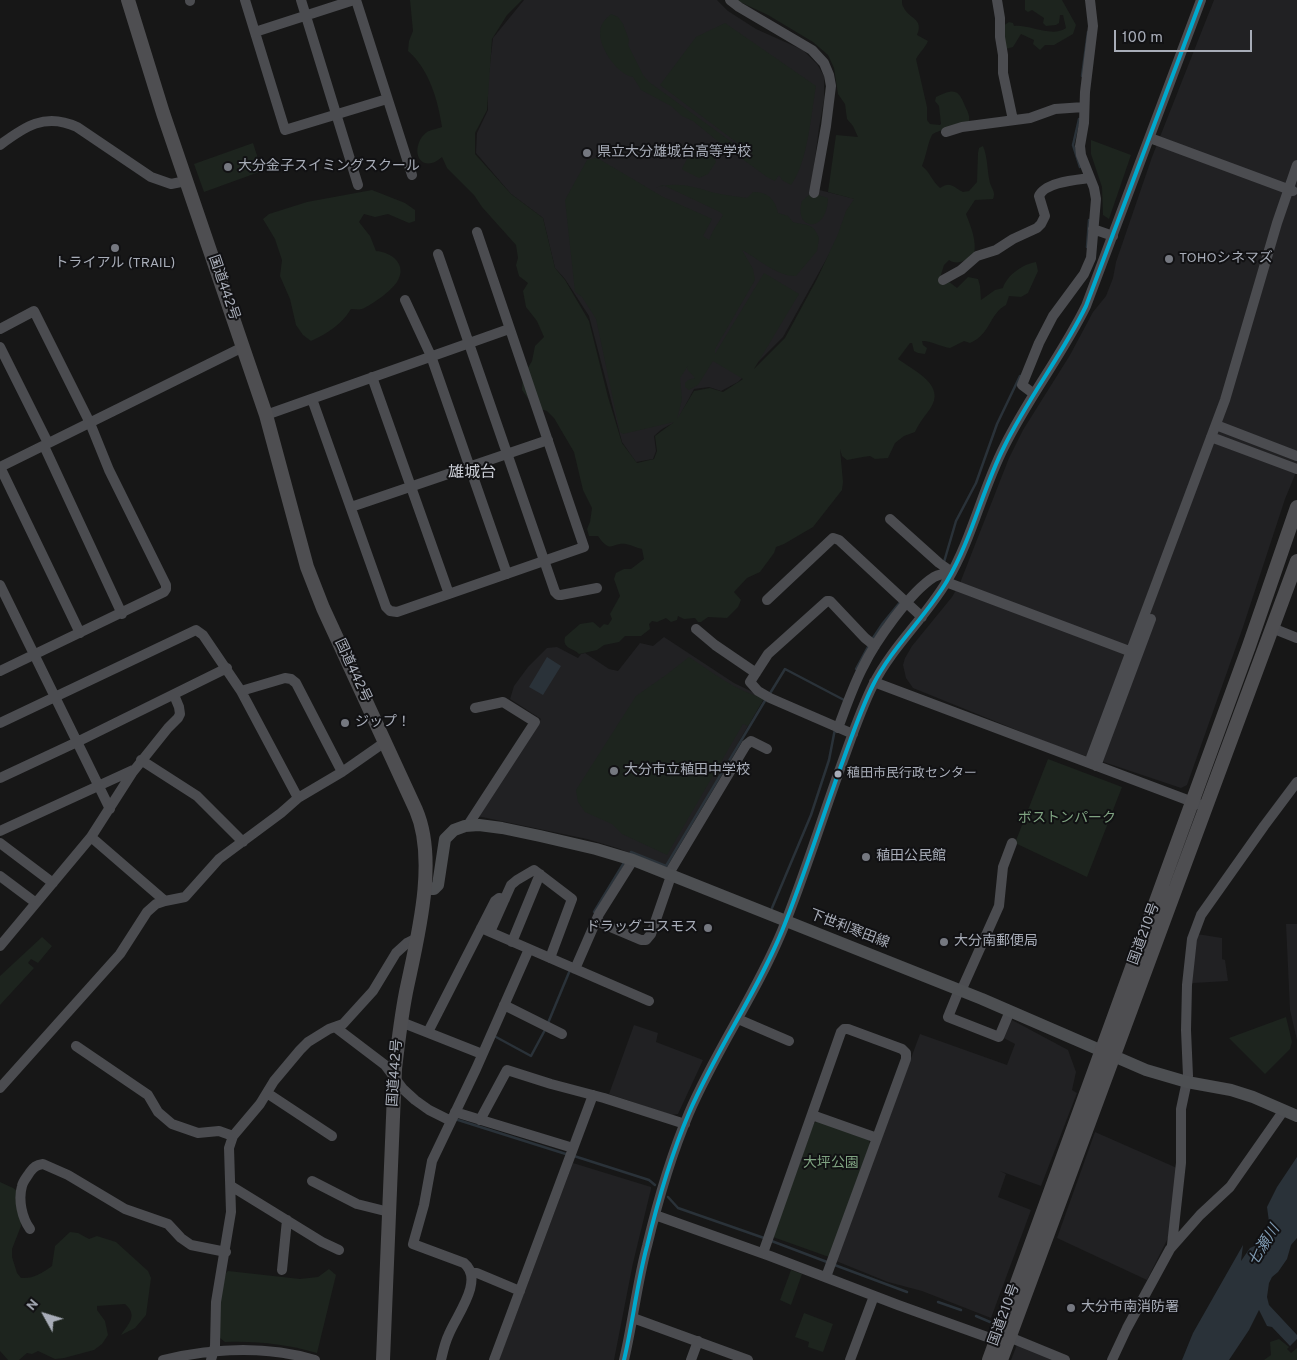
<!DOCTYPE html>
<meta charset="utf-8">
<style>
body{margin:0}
#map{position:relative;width:1297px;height:1360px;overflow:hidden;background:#171717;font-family:Overpass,sans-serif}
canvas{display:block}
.north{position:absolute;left:20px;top:1290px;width:50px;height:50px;-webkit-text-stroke:4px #111113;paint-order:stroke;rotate:309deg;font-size:14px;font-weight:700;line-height:20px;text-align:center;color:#a8adb8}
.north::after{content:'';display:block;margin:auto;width:18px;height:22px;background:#a8adb8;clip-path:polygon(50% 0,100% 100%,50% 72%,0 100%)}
.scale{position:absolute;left:1114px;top:30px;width:138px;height:22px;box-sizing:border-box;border:2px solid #a8adb8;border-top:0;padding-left:6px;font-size:15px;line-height:18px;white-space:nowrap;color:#a8adb8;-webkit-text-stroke:4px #111113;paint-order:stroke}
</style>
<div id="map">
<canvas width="1297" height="1360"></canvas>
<div class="north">N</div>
<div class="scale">100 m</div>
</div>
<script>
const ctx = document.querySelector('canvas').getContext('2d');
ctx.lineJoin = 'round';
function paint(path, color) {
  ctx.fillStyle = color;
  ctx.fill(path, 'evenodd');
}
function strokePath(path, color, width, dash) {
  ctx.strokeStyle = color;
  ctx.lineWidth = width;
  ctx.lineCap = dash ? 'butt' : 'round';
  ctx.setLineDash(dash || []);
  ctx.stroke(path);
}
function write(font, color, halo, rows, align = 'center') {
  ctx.font = font + ' Overpass,"Noto Sans JP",sans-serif';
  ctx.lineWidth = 4;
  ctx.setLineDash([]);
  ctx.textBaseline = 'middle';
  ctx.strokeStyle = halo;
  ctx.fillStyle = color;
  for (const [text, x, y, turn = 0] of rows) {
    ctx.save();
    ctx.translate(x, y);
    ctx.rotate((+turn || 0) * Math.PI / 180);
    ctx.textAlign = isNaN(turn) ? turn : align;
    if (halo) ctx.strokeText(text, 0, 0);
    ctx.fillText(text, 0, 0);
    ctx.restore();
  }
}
const built = new Path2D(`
 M524,0h193l11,11 28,18 47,21 14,14 7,12v24l-5,28 -8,60 45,11 -14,32 -59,106 -45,45 -17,9 -12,-4 -15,2 -17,32 -15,8 -8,7 2,15 -3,8 -17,3 -14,-20 -33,-126 -24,-37 -10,-11 -12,-50 -32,-24 -35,-41 1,-20 11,-23v-29l5,-43z
 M1214,0h83v470l-12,29 -42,128 -56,158 -6,3 -125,-42 -143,-58 -7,-10 -3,-13 2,-7 7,-12 40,-49 8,-14 49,-125 14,-28 47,-75 23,-43 13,-16 7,-18 3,-16 36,-105z
 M664,637l70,46 27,13 2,4 -97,167 -49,-19 -30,-9 -110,-23 64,-97 -31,-20 4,-13 14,-19 19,-19 10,-1 21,11 3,-4 4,-1 24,16 9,2 22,-28 13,3z
 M1286,924h11v116l-7,-30z
 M1197,934l25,4v21l3,1 3,21 -35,2 -3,2z
 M1012,1020l56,30 8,22 -4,18 5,3 -36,93 -41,-15 6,3 -8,23 33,13 -40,108 -69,-27 -34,-9 -52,-21 84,-227 87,31 8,-21 -13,-7 7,-14z
 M634,1025l24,8 -2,9 47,18 -25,54 -7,1 -62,-21z
 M1095,1132l82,36 -8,68 -22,44 -90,-42z
 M573,1163l78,24v2l-18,74 -19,97h-115z
 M1018,1342l42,18h-49z`);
const green = new Path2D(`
 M410,0h112l-15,15 -15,24 -5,71 -12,23v21l36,40 32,24 12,50 10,12 24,41 19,76 14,46 15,20 17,-4 3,-8 -2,-15 19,-14 -51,12 -3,-2 -24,-113 -14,-22 -7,-5 -10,-92 22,-40 9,-2 3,1 64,38 49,22 -9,17 6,4 4,-9 10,-16 -3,-3 -57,-27 -10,4c19,-8 39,-3 58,3 12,3 24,4 36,6l6,-6c15,0 22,7 25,21l10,3 5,6c14,4 20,0 26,16l-2,13 -21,25c-18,1 -39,-18 -54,-26l11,19 2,11 -40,69v5l49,-81 35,21 -45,75 31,-31 32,-59 21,-45 8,-23 8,-12 -26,-7 8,-57 22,2 -5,-11 -6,-7 -2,-15 -7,-10 -4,-26 -6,-13 -15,-13 -45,-27 -32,-15h166c0,3 0,6 2,8 5,11 20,10 13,27l11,6c-3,7 -8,11 -12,18l11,48v13l3,4 10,1 1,-1 -2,-18 -4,-5 1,-4c17,-8 22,-9 29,9 3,6 5,10 4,16 -6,3 -35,9 -37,13 -4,7 -6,22 -10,31 8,6 10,15 18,22 11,-7 13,-1 23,4l6,-1 8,-9 1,-29 1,-5 4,-2c5,12 4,25 7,37 2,6 6,10 3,16l-18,1 -9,14c5,13 11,27 8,41 -8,5 -16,11 -25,5l-5,5 -5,16h9l9,7 11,-11 10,2 2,7 1,14 14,-10 8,-2c4,-13 20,-24 33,-26l2,9 -10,22 -7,4 -12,-1 -3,9c-17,9 -15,29 -36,38l-6,-2 -14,7c-8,-1 -21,-8 -28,-7l1,4 4,3 -2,6 -7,-1 -4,-2 -2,-8h-2l-12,16c16,12 49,26 32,50 -6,8 -11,14 -15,23l-11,4 -9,7 -7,15 -13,1 -5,-3 -7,1 -16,3 -5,-4 -2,-7 3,33 -1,8 -29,37 -29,17 -8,3 -2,6 -14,19 -13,6 -13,14 7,8 -3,7 -11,11 -19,-1 -7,5h-3l-3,-4 -11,1 -6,-3 -1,4 -6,2 -5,-4 -9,4 -5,-1 -3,3 1,5 -9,7h-16l-6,6 -15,3 -7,5 -18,4c-5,-6 -17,-5 -14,-17l15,-13 13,-2 7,6 4,-4 4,1 4,-6 -2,-5 10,-18 -6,-17 2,-6 8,-4h7l13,-10 -2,-10c-5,-1 -11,-4 -16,-5 -14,-2 -15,11 -28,-8h-9l-2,-7 3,-7 2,-14 -9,-18 -9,-38 -20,-34 -7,-7 -13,-4 -12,-17 1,-14 9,-15 3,-15 9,-9 -7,-16 -11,-14 -3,-16 5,-8 -9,-7 -3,-11 2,-7 -2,-13 -34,-38 -8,-12 -27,-27 -5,-11c-3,2 -6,5 -10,6 -18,4 -19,-21 -5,-31 3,-2 10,-3 15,-5 -4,-27 -13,-58 -34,-76l1,-10 4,-10zM713,361l30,18 -20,13 -13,-4 -16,3 -17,28 5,-20 -2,-21 8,-12 -1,3 8,9 -7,2 -3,3v4l4,3 9,-5z
 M1025,0h37l14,25 -3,9 -19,11h-9l-5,5 -7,-6 1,-4 -13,-6 -8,13 -7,2 -3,-23 6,-4 4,1 1,3c15,-2 38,12 52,2l-3,-13h-3l-1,8 -3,2 -10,1 -3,-3 1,-5 -12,-8 -4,2 -3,-2z
 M611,14l7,3 5,7 6,16 -1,5 15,30 6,7 95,69 11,5 -95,-71 36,-48 29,-14 91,63c-5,28 -8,76 -25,99l-9,-5 -3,-5 -4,6 -8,-4 -52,-38 -22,-18 -11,-5 -11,-10 -30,-16 -8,-13c-16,-2 -38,-34 -32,-50 2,-6 6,-9 10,-13z
 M1091,140l40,15 -22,64 -6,-4 -1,-28 -11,-33z
 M253,143l9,28 -58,21 -10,-28z
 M697,146l17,12 2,4 -8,12 -9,4 -16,-8 -1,-2 12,-21z
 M372,190l33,13 10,7v11l-6,2 -21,-9 -13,3 -11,-3 -5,8 11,14 6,15c16,1 32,14 21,31 -6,9 -25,23 -35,27 -3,1 -7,0 -11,0 -10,16 -23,24 -40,32l-8,-6 -7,-10 -6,-26 -10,-23 2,-16 -7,-21 -12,-20 6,-5 38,-12z
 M809,195h9l10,3c-1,37 -35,32 -26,3z
 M689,657c23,15 47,34 74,41v2l-15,26 -5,-2 -76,131 -45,-21 -10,-10 -27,-12 -7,-10 -2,-12 60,-94 30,-21z
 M1048,759l74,28 -35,90 -72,-34z
 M42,937l10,9 -14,17 -7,-4 -3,4 6,5 -34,37v-29z
 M1286,1017l6,25 -2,7 -25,25 -36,-36z
 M821,1120l47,17 2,7 -41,113 -56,-20 41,-114z
 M0,1182l13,6 6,4 2,34 -9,23v8l5,16 4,5c12,1 21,-5 31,-12l3,-20 15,-14 8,1 11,6 8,-3 19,6 32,29 3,7 -5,37 -11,13 -14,7c6,-10 18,-19 4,-31l-28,2v4l8,11 3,14 -6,9 -8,6 -30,8 -9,1 -17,-8 -6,3 -5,-1 -8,7h-11l-8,-9z
 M329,1269l7,6 -19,78c-32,-9 -58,-12 -92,-11l-5,-4 -2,-31 8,-34 2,-2 72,8 18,-2z
 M791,1270l11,4 -11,31 -11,-5z
 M804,1313l29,11 -10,28 -15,-5 1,-5 -14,-5z
 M1279,1339l10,8 -2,2 4,4 6,-5v12h-33l7,-5 -1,-13z`);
const water = new Path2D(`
 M547,657l14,9 -18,29 -14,-8z
 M1297,1157v81l-6,7 -4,14 -9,13 -6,5 -3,6 -2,14 2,8 28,30v4l-7,7 -18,-19 -5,-1 -8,-16 -10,20 -20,30h-47l11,-27 50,-88 -2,16 9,-13 9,-4 -3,-2 10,-8 4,-5 -3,-22 10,-20z`);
const stream = new Path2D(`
 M1082,76l6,-44
 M1079,119l-6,26 7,22
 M1087,247l2,-27
 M944,562l12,-41 20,-38 21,-59 23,-48
 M871,641l12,-18 18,-22
 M856,669l13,-24
 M769,695l16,-26 59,31
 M630,855l1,-3 35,14 100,-167
 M772,908l39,-93 18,-55 6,-31
 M594,912l31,-51
 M548,1023l22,-53
 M496,1037l35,19 15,-28
 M455,1119l114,36
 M574,1156l75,24 6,5
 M668,1197l10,11 86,30
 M769,1240l58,22
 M832,1264l75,28
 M938,1302l23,8
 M976,1316l14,6`);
const minor = new Path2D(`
 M190,0v1
 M245,0l40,130 102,-31
 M301,0l57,185
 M356,0l56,175
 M730,0l9,7 73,43 12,13 5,12 2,11 -5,40 -12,67
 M997,0l3,18v19l3,18v18l10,47
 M255,32l99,-32
 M946,132l16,-5 68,-9 25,-9 29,-2
 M1150,138l143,53
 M0,145c24,-18 45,-33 77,-18l74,50 20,7 15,-3
 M1093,229l20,7
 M438,254l117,338 3,3h3l36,-7
 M943,280l18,-10 16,-14 19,-6 17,-11 24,-11 4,-4 4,-8 -6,-20c6,-14 37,-16 51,-18
 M405,300l26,56 76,218
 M0,329l34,-18 56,112 19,47 57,115v4l-2,3 -164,79
 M0,347l48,96
 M372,377l77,217
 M1034,394l-12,-9 17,-42 14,-27 31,-42 7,-16 5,-59 -2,-11 -13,-33 -1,-9 4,-23 1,-31 8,-66 -3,-26
 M312,399l74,208 4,4 7,1 187,-65 -107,-315
 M266,415l243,-86
 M1216,425l81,31
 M1211,437l86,32
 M44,446l78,168
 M0,467l243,-120
 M0,467l80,166
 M351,507l197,-67
 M890,519l49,44 13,9
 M946,582l191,72
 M0,585l110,224
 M767,600l66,-62 6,2 83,77
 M1272,628l25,10
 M696,629l19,16 41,28
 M874,682l332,125
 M241,691l44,-13 6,1 5,4 46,89
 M0,723l196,-93 7,5 38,56 57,107
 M838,728c8,-21 15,-42 25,-61 12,-25 47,-75 71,-90 6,-3 12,-4 18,-5
 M853,734l-83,-36 -12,-7 -8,-9 18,-28 59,-53h3l35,37 10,8
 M141,760l56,36 46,46
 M1089,763l136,-363 52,-177 20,-58
 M1096,766l55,-147
 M0,778l77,-36 150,-74
 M468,825l67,-103 -32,-20 -28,6
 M0,831l133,-61
 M91,837l74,64 20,-4 34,-38 62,-46 17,-15 44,-26 43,-30
 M0,843l53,40
 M668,875l78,-130 5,-4 16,8
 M0,876l36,27
 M596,921l45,19h5l5,-6 20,-58
 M481,928l168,73
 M490,932l21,-47 6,-5 17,-10 38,29 -22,59
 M512,942l28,-68
 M0,946l91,-109 41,-64 36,-45 10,-10 2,-4 -1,-7 -5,-12
 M575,969l24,-55 34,-54
 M959,990l-11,27 51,20 11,-26
 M961,991l38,-85 4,-39 9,-24
 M504,1005l58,29
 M738,1019l51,22
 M401,1022l81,32
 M335,1027l50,38 18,24 12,11 14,10 22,11
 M428,1032l67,-131 4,-3 6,1
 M76,1046l72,49 10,17 14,12 26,9 21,-2 14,5
 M0,1088l120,-134 27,-42 9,-8 9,-3
 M267,1093l65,43
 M455,1112l118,36
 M812,1115l65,23
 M480,1120l27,-50 44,14 53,14 81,26
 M312,1181l45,23 32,8
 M231,1186l91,56 17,8
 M655,1215l115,41 128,49 103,37
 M30,1229c-8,-11 -12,-29 -8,-43 1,-5 5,-9 8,-14 4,-5 6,-7 13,-8l25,11 57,34 43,15 13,14 10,7 35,7
 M1172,1245l9,-82v-54l7,-33 -2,-46 1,-45 5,-46 9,-24 63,-89 33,-44
 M763,1253l78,-221 3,-3h4l54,20 4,4v6l-80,218
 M282,1270l5,-50
 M471,1273h6l43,18
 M633,1318l115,42
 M1009,1337l56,23
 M163,1360c51,-12 101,-15 152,0
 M211,1360l4,-14 1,-44 15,-90 -2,-64 4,-12 27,-32 14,-23 26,-31 8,-8 21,-13 14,-5 30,-33 23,-38 11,-10 10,-5
 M441,1360c2,-9 4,-18 8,-26 7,-18 36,-54 15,-71l-51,-19 11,-39 8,-44 44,-92 53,-120
 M494,1360l99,-265
 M624,1360c9,-38 13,-77 23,-114 11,-46 24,-91 42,-133 27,-63 67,-119 93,-182 22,-54 39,-110 59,-165 10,-27 19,-55 32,-81 19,-38 52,-67 74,-104 25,-42 35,-91 57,-134 24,-49 58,-92 82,-141l115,-306
 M691,1360l7,-19
 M850,1360l24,-64
 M1112,1360l15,-32 43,-79 30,-34 30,-28 54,-77`);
const major = new Path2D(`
 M424,889h10l4,-4 7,-46 9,-9 11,-4 14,-1 23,3 38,8 56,13 37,11 349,139 164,71 41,12 44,8 22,7 44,19`);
const highway = new Path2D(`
 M128,0l35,113 103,302 41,152 16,41 93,202c22,51 1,129 -10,182 -5,26 -8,51 -11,77l-12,291
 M989,1360l260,-714 48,-139
 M1001,1360l296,-799`);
const bus1 = new Path2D(`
 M624,1360c9,-38 13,-77 23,-114 11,-46 24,-91 42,-133 27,-63 67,-119 93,-182 22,-54 39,-110 59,-165 10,-27 19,-55 32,-81 19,-38 52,-67 74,-104 25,-42 35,-91 57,-134 24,-49 58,-92 82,-141l115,-306`);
const markers = [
 [587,153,5,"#757880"],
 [228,167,5,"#757880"],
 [115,248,5,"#757880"],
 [1169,259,5,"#757880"],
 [345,723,5,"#757880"],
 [614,771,5,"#757880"],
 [838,774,4.5,"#a8adb8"],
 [866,857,5,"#757880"],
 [708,928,5,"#757880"],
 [944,942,5,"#757880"],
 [1071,1308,5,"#757880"]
];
const busNames = [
 ["稙田市民行政センター",847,774]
];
const poiNames = [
 ["県立大分雄城台高等学校",597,153],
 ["大分金子スイミングスクール",238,167],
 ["TOHOシネマズ",1179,259],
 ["トライアル (TRAIL)",115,264,"center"],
 ["ジップ！",355,723],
 ["大分市立稙田中学校",624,771],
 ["稙田公民館",876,857],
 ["ドラッグコスモス",698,928,"right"],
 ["大分南郵便局",954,942],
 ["大分市南消防署",1081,1308]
];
const streetNames = [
 ["国道442号",223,288,71],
 ["国道442号",352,671,65],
 ["下世利寒田線",849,930,21],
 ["国道210号",1145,934,-70],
 ["国道442号",396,1073,-86],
 ["国道210号",1005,1315,-70]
];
const parkNames = [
 ["ボストンパーク",1067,819],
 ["大坪公園",831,1164]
];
const waterNames = [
 ["七瀬川",1265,1246,-58]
];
const quarterNames = [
 ["雄城台",472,474]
];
paint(built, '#212123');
paint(green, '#1d241e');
paint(water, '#2a3239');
strokePath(stream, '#2a3239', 2.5);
strokePath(minor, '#4b4c50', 10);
strokePath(major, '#4d4f52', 12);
strokePath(highway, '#4e4e51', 14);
strokePath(bus1, '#00a9ce', 4);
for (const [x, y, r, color] of markers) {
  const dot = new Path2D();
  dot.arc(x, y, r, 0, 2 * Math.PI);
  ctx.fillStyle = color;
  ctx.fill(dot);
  strokePath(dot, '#111113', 2);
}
write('13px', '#a8adb8', '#111113', busNames, 'left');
write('14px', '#a8adb8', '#111113', poiNames, 'left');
write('14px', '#a8adb8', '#111113', streetNames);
write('14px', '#7fa381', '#111113', parkNames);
write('italic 15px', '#7f9bb3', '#111113', waterNames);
write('16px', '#c9ccd4', '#111113', quarterNames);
</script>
